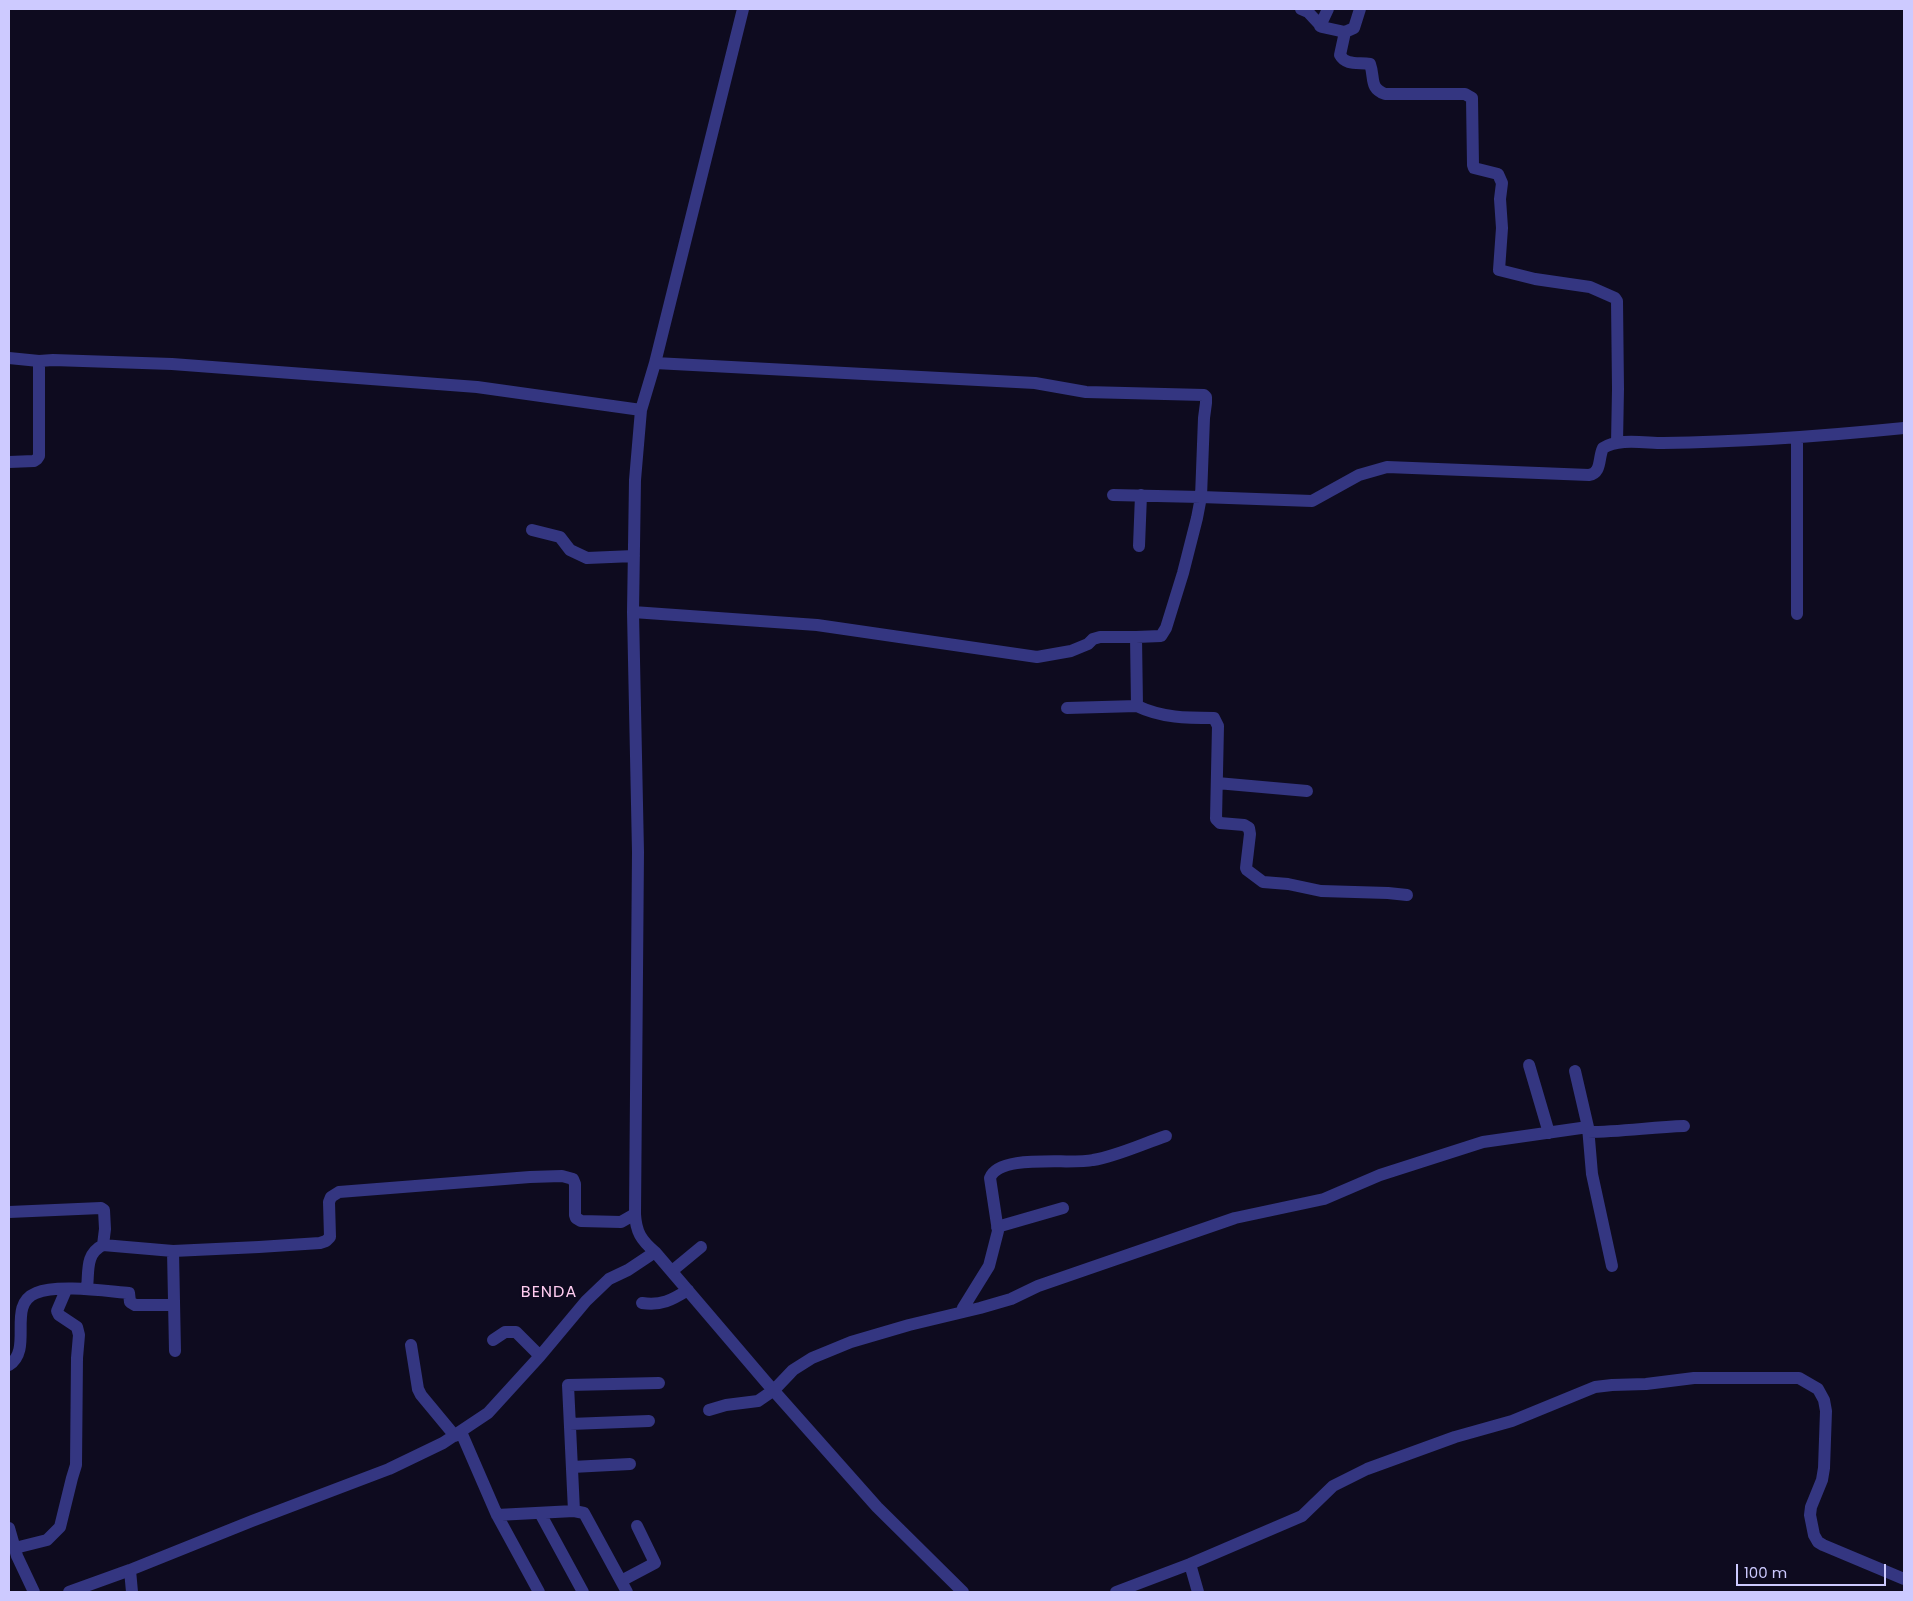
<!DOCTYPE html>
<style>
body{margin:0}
#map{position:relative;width:1913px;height:1601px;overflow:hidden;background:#0e0b1f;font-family:Poppins,sans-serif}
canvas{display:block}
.frame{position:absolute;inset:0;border:10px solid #cdcaff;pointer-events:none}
.scale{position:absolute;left:1736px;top:1564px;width:150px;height:22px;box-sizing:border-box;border:2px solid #cdcaff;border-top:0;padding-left:6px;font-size:15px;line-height:18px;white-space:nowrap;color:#cdcaff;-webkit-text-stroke:4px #0e0b1f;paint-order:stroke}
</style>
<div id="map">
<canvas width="1913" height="1601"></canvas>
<div class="frame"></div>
<div class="scale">100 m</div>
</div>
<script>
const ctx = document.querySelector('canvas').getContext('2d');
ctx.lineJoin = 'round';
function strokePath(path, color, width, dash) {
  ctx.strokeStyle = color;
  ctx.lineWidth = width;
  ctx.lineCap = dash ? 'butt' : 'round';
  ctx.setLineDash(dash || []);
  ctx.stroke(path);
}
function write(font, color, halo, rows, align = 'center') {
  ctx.font = font + ' Poppins,sans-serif';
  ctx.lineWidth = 4;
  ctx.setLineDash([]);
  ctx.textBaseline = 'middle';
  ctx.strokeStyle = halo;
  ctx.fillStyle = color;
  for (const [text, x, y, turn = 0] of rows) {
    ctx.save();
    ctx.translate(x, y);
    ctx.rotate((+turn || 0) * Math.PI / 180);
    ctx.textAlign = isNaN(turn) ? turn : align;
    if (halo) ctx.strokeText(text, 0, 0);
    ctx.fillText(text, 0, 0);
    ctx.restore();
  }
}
const minor = new Path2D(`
 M1301,9l7,3 14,15 23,5 9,-4 6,-19
 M1320,26l8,-17
 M1345,32l-5,23c6,11 19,7 30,9 5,14 -1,24 15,30h80l7,4 1,67 1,3 24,6 4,9 -2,16 2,29 -3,42 36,9 55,8 25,11 2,3 1,88 -1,54
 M9,358l30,3 14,-1 119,4 305,23 164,23
 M655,363l380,20 51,9 118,3 2,2v6l-2,15 -3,79 111,4 47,-26 28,-8 202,8c13,-2 9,-17 14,-27 15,-10 42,-5 60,-5 81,-1 161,-7 241,-15
 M1797,438v176
 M9,462l25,-1 3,-2 2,-3v-95
 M1113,495l88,2 -4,21 -14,55 -17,55 -5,8 -25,1
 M532,530l28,7 10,13 17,8 47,-2
 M1139,546l2,-51
 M633,612l184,13 220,32 34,-6 17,-7 5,-5 7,-2h36l1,69c25,12 50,12 77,12l4,8 -2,93 4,4 24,2 5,3 1,6 -4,34 1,2 16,12 25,2 33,7 67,2 19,2
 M1067,708l70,-2
 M1217,783l90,8
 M1529,1065l20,68
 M1575,1071l13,56
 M1588,1132c33,0 64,-5 96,-6
 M9,1212l92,-4 3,2 1,19 -2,16c-18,9 -14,26 -16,44
 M997,1227l66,-19
 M103,1245l70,6 86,-4 61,-4 6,-2 4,-4 -1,-35 2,-5 8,-5 191,-15 32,-1 11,3 2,5v31l1,3 5,3 40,1 14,-8
 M173,1251l2,100
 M655,1252l111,130 111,125 86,85
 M672,1271l29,-24
 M642,1303c19,3 30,-3 46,-13
 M962,1312l1,-4 26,-42 9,-35 -8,-53c9,-25 80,-13 103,-18 24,-4 49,-16 73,-24
 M493,1340l12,-8h11l24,24
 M411,1345l7,44 3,6 34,41
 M9,1365c25,-16 -3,-60 27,-72 21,-9 69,-2 93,0l1,9 5,3h39
 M709,1410l17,-5 32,-4 16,-11 19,-20 19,-12 39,-16 58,-17 71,-17 31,-9 27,-13 197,-68 89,-19 56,-24 103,-33 105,-15 4,47 20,92
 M570,1424l79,-3
 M461,1432l36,83 42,77
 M572,1467l58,-3
 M574,1511l-6,-126 91,-2
 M540,1513l43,79
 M497,1515l77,-4 10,2 43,79
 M9,1528l8,28 17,36
 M15,1548l32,-8 13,-13 12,-49 4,-13 1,-107 2,-23 -2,-8 -18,-12 -2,-4 9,-21
 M1190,1564l8,28
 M130,1570l2,22
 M621,1581l34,-18 -18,-37
 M69,1592l61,-22 122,-49 137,-52 54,-26 45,-30 52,-57 46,-55 23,-22 19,-9 27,-18c-14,-12 -19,-20 -20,-38l3,-362 -5,-240 2,-132 6,-70 14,-47 88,-354
 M1116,1592l74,-28 112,-48 31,-30 34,-17 88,-32 57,-16 83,-34 17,-2 34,-1 48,-6h105l19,11 6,11 2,11 -2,57 -2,12 -11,27 -1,8 4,20 4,7 5,3 81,34`);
const quarterNames = [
 ["BENDA",549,1293]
];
strokePath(minor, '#343681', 12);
ctx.letterSpacing = '1px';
write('16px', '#ffccf0', '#0e0b1f', quarterNames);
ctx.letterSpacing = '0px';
</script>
